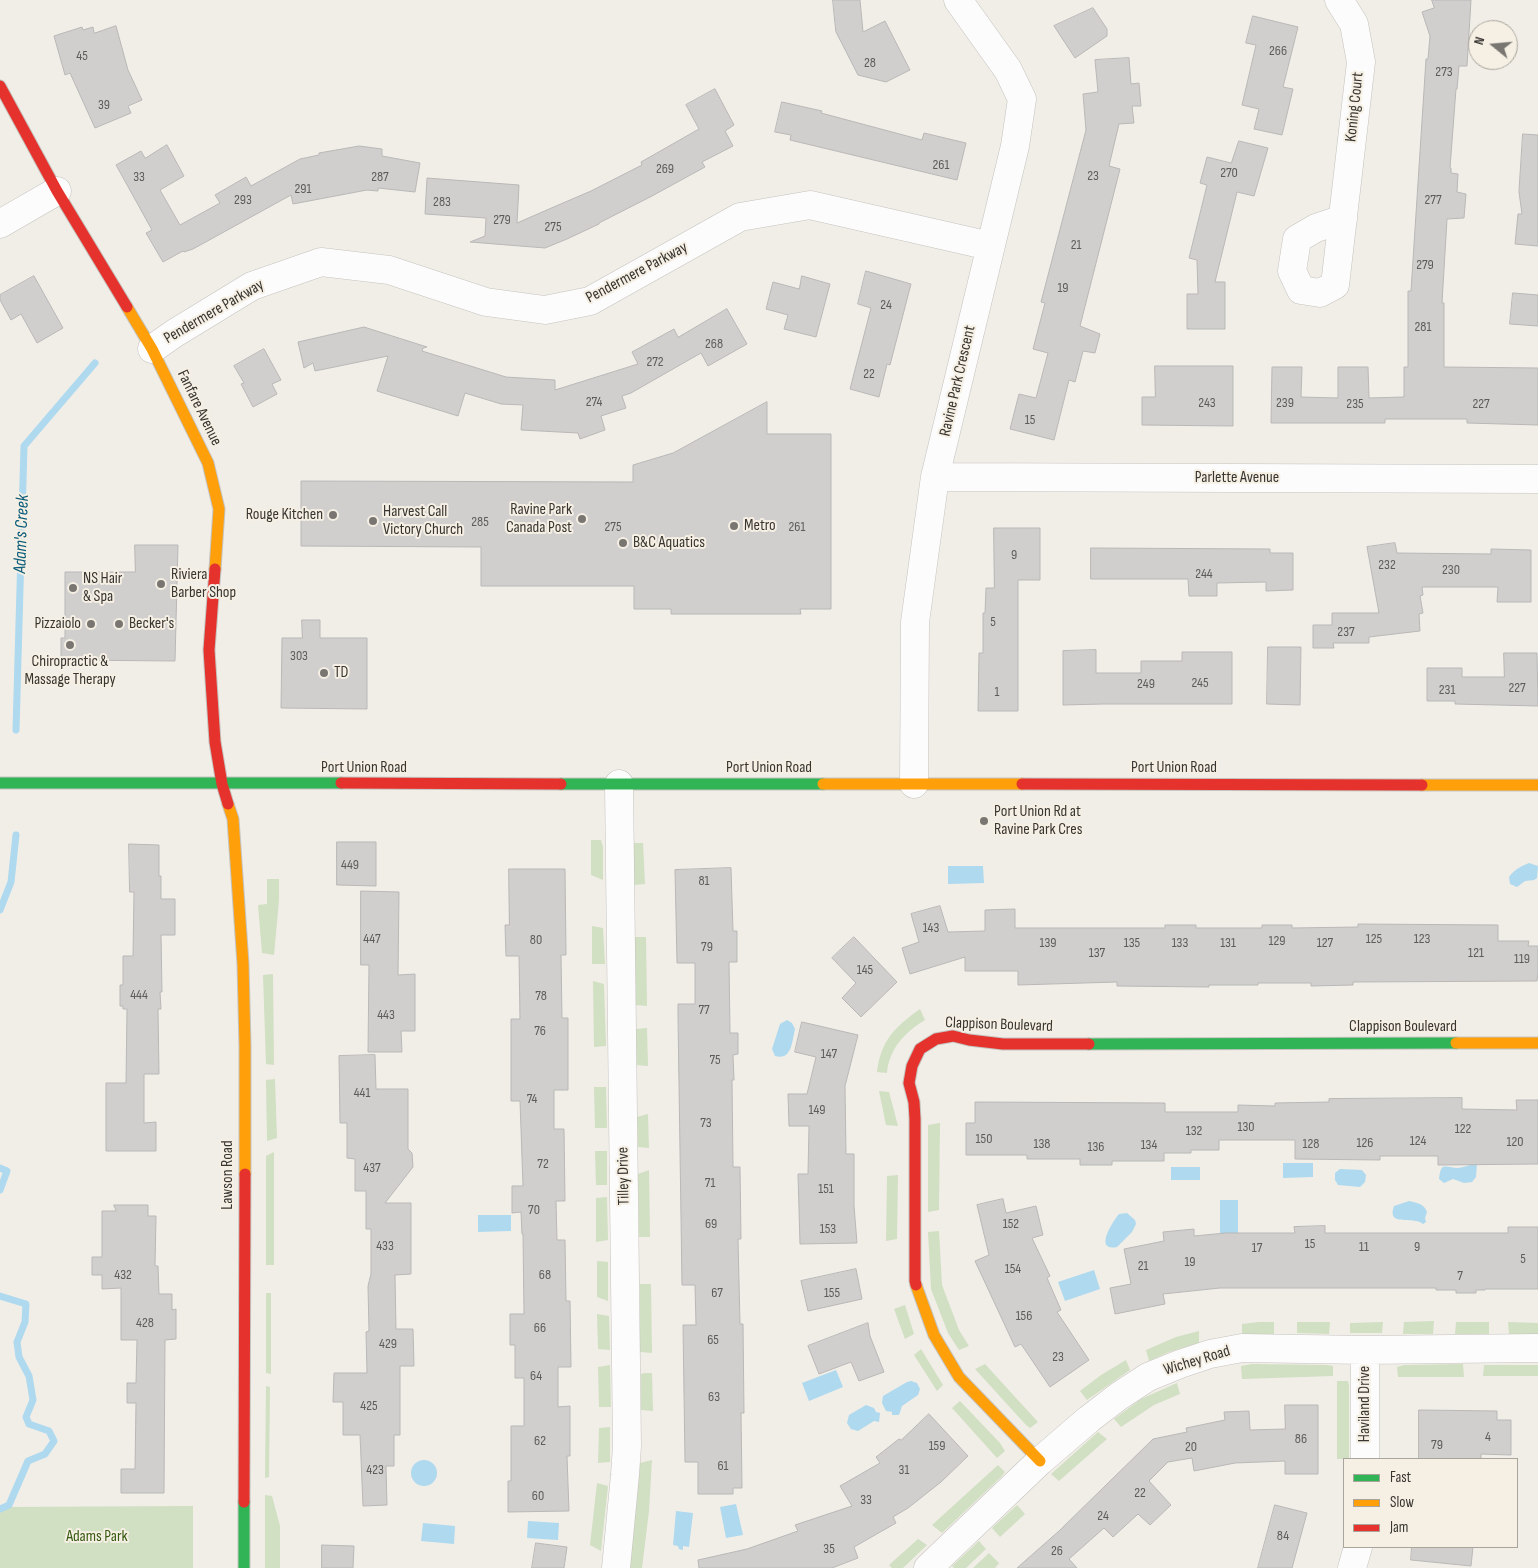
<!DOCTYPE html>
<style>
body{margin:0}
#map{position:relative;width:1538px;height:1568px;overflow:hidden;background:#f1eee8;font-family:"Sofia Sans Condensed",sans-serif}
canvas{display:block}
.legend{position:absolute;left:1343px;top:1458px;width:175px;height:90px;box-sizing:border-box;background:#f5efe4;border:1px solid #a9a59c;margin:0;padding:6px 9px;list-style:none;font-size:15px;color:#383531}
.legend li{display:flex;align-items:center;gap:10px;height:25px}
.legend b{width:25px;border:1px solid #a9a59c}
.north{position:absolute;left:1468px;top:20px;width:50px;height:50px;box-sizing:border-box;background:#f5efe4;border:1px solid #a9a59c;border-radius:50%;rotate:287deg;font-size:14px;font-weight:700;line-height:20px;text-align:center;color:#383531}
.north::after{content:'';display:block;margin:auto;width:18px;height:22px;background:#797671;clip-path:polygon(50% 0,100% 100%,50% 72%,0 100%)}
</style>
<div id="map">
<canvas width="1538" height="1568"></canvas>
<ul class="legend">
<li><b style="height:6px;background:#30b455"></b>Fast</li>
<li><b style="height:6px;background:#ff9f0a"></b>Slow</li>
<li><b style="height:6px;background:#e5322d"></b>Jam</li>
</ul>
<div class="north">N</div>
</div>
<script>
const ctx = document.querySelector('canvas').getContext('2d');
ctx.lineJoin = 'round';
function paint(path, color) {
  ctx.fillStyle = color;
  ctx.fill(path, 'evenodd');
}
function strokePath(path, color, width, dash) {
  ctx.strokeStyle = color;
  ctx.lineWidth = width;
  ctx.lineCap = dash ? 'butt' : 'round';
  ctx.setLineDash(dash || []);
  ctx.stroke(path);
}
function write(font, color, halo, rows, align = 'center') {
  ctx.font = font + ' "Sofia Sans Condensed",sans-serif';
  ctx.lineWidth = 4;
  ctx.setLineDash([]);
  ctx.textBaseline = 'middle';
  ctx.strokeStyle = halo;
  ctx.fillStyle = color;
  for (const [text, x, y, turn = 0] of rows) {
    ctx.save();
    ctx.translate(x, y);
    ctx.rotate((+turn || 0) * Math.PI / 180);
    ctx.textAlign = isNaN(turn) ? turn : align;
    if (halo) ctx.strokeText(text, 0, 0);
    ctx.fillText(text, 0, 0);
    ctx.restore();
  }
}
const green = new Path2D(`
 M591,840h10l2,7v33l-12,-5z
 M633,843h10l2,41 -11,1z
 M267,879h12v21l-5,55 -12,-2 -4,-48 9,-1z
 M592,926l11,2 2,36h-13z
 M635,937h11l1,69 -12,-1z
 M273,974l1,91 -8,-1 -3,-89z
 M593,981l11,3 2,62 -12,1z
 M920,1009l5,11c-20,12 -36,29 -38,53l-10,-1c4,-32 18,-45 43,-63z
 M647,1028l1,38 -12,-1v-36z
 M275,1079l2,59 -10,3 -1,-61z
 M594,1087h12l1,41h-12z
 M879,1091l10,1 9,34 -12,-1z
 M648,1114l1,34 -11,-1 -1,-30z
 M940,1123l-1,87 -11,2v-87z
 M595,1151h12v34h-11z
 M274,1152v113h-8v-109z
 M649,1170l1,67h-11l-1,-63z
 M898,1175l-1,64 -11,2 1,-65z
 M607,1197l1,43 -12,2v-44z
 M939,1231l3,54 17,45 10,16 -10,4 -11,-17 -17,-44 -3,-57z
 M597,1261l11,1v39l-11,-4z
 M640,1284h11l1,69 -12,-1z
 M266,1293h5v81l-5,-1z
 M905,1305l9,29 -9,5 -11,-30z
 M597,1314l12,2 1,34 -12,-1z
 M1434,1321l-1,13h-30l1,-12z
 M1259,1322h15v12l-32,1v-11z
 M1297,1322h33l-1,12 -32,-1z
 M1383,1322l-1,11h-32v-10z
 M1456,1322h33v12h-34z
 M1508,1322l30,1v11h-29z
 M1199,1331v12l-30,9 -20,9 -3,-11 30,-13z
 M921,1349l22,36 -6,6 -23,-36z
 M1126,1360l4,10 -43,30 -7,-9 21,-16z
 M985,1364l53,58 -8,6 -4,-3 -51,-56z
 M1252,1364l75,1 6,1v10l-91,3 -1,-13z
 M1463,1364l1,13h-66l-1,-10 7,-2z
 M610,1365l1,42h-12l-1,-40z
 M1484,1365h54v11h-55z
 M645,1373h7l1,38 -12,-1v-36z
 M1337,1381h11l1,5v73h-12z
 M1177,1383l3,11 -26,11 -33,22 -7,-8 27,-20z
 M266,1386l4,1 -1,90 -4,1z
 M960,1401l40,42 5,8 -8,7 -45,-50z
 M610,1427v35l-12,1 1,-35z
 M1098,1432l9,7 -48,42 -8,-7z
 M652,1460l-3,51 -7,57h-12l10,-105z
 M998,1465l7,7 -4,5 -59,56 -10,-8z
 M597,1483l11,3 -7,65 -11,-6z
 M265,1495l7,1 8,30v42h-15z
 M1017,1505l8,9 -25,23 -8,-9z
 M193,1506v62h-193v-61z
 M918,1539l9,6 -24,23h-11l-3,-3z
 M979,1541l7,8 -20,19h-12l-2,-2z
 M989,1553l10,10 -4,5h-22z`);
const water = new Path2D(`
 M1529,863l9,3 -1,12 -3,2 -9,1 -8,6 -7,-3 -1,-7c5,-7 12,-11 20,-14z
 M948,866h35l1,17 -36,1z
 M787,1020l5,3 3,6c-3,12 -3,32 -20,27l-3,-7 8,-25z
 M1283,1163h30v14l-30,1z
 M1470,1163h7l-1,14 -4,5 -8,1 -11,-4 -9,4 -5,-4c2,-17 5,-12 17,-11 5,0 10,-2 14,-3z
 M1171,1167h29v13h-29z
 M1340,1169l22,1 4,5 -1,7 -5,5 -22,-2 -3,-5v-7z
 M1220,1200h18v36h-18z
 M1409,1201c9,2 15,3 18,11l-2,6 1,4 -3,2c-10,-9 -37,4 -29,-18z
 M1127,1213l8,7 1,4 -4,8 -15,15c-24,5 -4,-26 2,-33z
 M478,1215h33v16l-33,1z
 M1094,1270l6,19 -35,12 -7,-19z
 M836,1370l7,17 -34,14 -7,-18z
 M911,1381l6,2 3,6 -2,6 -16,11 -3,9h-7v-3l-6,-1 -4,-8 1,-7 24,-14z
 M866,1405l8,3 2,4 4,1 -1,9 -5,-1 -16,10 -7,-2 -4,-6 2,-8z
 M411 1473a13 13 0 1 1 26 0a13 13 0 1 1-26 0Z
 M736,1504l7,31 -17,3 -6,-31z
 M676,1511l17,2 -4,34 -6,-1v4l-4,-1 -1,-3 -5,-1z
 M528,1521l31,2 -1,17 -31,-2z
 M423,1523l32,3 -1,18 -33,-3z`);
const stream = new Path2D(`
 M16,730l8,-284 71,-83
 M0,910l11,-28 5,-47
 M0,1168l7,3 -7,19
 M0,1296l26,8 -1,18 -8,20 2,15 10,19 4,24 -7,17 3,7 20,7 5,10 -9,13 -17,7 -19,44 -9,4`);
const building = new Path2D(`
 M833,0h27l3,32 22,-11 25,49 -24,12 -28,-7 -22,-43z
 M1432,0h39l-4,66h-8l-2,23h-1l-6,79h1v5l7,1 -1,18 9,2 -2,24 -17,1 -5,84h2v64l94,1v57l-71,-2v-4h-82v4h-114l1,-56h30l-1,30 37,1v-31h30l1,31 35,-1v-30h4v-76h3l15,-232h2l2,-23 -8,-24 12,-4z
 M1093,8l14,21v7l-32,22 -21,-32z
 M1253,16l45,11 -15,60 10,2 -11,46 -28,-6 5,-20 -17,-4 14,-60 -10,-2z
 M116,26l12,44 14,30 -14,6 3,7 -36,15 -25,-55 -5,2 -11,-39 28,-9 1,3 10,-3 1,6z
 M1129,58l2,26 8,-1 2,23h-9l2,17 -15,1 -10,42 11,3 -40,157 20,8 -5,19 -12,-2 -8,31 -6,-2 -15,60 -44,-11 9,-35 17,4 12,-45 -15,-4 12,-46 -4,-1 45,-172 -3,-36 15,-2 -3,-32z
 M715,89l19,36 -9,6 8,15 -31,16 3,5 -53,29 -53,27v1l-32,15 -22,9 -75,-6 15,-6 1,-18 -61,-4 2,-36 92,7 -2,38 39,-17 35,-15 51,-26 -1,-3 58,-33 -13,-24z
 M782,102l40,9 -1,2 101,27 2,-7 42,10 -9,37 -167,-40 1,-5 -16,-3z
 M1523,134l15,1v111l-23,-2 3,-30h4l-3,-22z
 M1239,141l29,7 -14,48 -17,-4 -22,90h10v47h-38v-35h11l-1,-34 -8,-2 18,-73 -7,-2 7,-26 24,6z
 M167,145l17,31 -24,14 20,35 40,-22 -5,-8 31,-18 5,9 49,-27 19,-4v-2l40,-7 23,3v7l38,7 -5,29 -37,-4v3l-11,-1 -74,14 -2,-9 -98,54 -9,3 -1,-1 -20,11 -17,-29 6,-3 -36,-65 25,-14 4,7z
 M866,271l45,13 -21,81 -3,-1 -8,33 -29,-8 21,-81 -13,-4z
 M34,276l29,52 -26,15 -16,-29 -10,6 -11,-20v-5z
 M802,276l28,8 -14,53 -32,-8 4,-14 -22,-6 7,-27 26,7z
 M1513,293l25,2v31l-28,-2z
 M727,309l20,35 -39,22 -7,-13 -70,40 -9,3 4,12 -25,8 4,14 -25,9 -2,-6 -57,-3 2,-25 -22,-1 -36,-11 -7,23 -81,-25 11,-35 -73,15 -2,-8 -9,5 -6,-26 66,-15 63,20 -4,1 -1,3 84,26 49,3v10l83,-26 -6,-12 42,-23 4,8z
 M264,349l17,31 -9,4 5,10 -24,13 -12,-23 3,-1 -10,-17z
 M1155,366h78v60l-91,-1v-28h13z
 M767,402v32h64v175h-31l1,5h-130v-5h-37v-23h-153v-39l-180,-1v-65l332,1v-17l40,-12z
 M994,528h46v52h-22v131h-40l1,-58h4v-40h2l1,-25h8z
 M1395,543l2,10 94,1v-5l40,1v52h-34l1,-15h-76l1,8 -3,1 3,17 -4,1 1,17 -51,6v6h-36l1,5h-21v-23h19v-12h47l-12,-66z
 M135,545h43l-3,116 -114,-1v-22h4v-66h70z
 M1091,548l179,1v4h23v37l-27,1v-9l-49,1v13h-28l-1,-17h-97z
 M302,620h18v18h47v71l-86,-1 1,-70h20z
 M1268,647h33l-1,58 -33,-1z
 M1096,650v23h45v-12h41v-9h50v52h-129l-40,1v-54z
 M1504,653h33l1,53 -83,-2v-3h-28v-33h35v9h42z
 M337,842h39v44l-39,-1z
 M129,844l30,1v31h2v23h14v36h-14l1,57h-2l1,17h-3l1,65h-15v49l12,-1v29h-50v-68h20l1,-74h-4v-3h-3v-21h3v-29h10l1,-64h-4z
 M731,868l2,63h4v31h-8l1,71h8v21l-5,1 1,25h-2l1,87h7l1,72h-3l2,85h3l1,89h-3l1,75h-9v6h-35v-32h-13l-2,-137h13l-1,-40h-13l-4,-269v-12h17v-41h-18l-2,-93z
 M509,869h56l1,86h-5l1,63h6v72h-14v39h10l1,72h-9l1,39h8l1,61h4l1,66h-13v40l12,-1v50h-3l2,55 -61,1v-31h3v-55h13v-48h-9v-33h-5v-31h14l-1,-80h-1l-1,-22 -9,1v-27h11l-3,-85h-9v-82h9l-1,-63h-13l-1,-31h4z
 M361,891l38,1 -1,83 17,-1v57h-14l1,21h-34l1,-87h-8z
 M940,906l8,26 37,-1v-21l30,-1v19h150v-3h31v3h66v-3h30v3l66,-1v-3l140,1v16h31l-1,5h10v26l-1,9 -184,1v3l-42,1v-3h-53v2h-49v2l-92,-1v-4l-99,3v-14h-53v-14l-55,17 -8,-26 17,-6 -8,-28z
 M854,937l43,45 -36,35 -19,-19 14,-15 -24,-25z
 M802,1022l56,13 -13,51 1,68h8v52l3,37 -57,1 -2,-70h10l1,-48h-20l-1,-32h19l9,-37 -21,-5z
 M375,1055l1,34h32v60l4,4 1,14 -28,36h26v71l-16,1 1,54h17l1,37h-14v69h-6v31h-8l1,39 -24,1 -3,-71h-17v-33h-10l1,-29h33l-1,-41 3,-1 -1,-45 3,-12v-45h-5v-38h-11v-32l-8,-1v-35h-7l-1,-67z
 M1462,1098v11l55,1 -1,-10h22v64l-100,1v-9h-58v4l-85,-1v-19h-76v10h-28v3h-27v8h-52v4h-32v-6h-53v-4h-61v-32h9v-21l190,1v9h73v-7l37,1v-3l54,-1v-3z
 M1003,1199l3,14 30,-7 7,29 -11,3 18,38 -3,2 14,32 -4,2 32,48 -39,27 -29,-43 -6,3 -40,-86 14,-6 -12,-50z
 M114,1205h34v11h8l-1,50h3l1,28h13v16l4,-1v30l-11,1 -1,153h-43v-24h14l1,-66h-9v-20h9l1,-43h-16v-52l-19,1v-14h-10v-18h10v-46h14z
 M1325,1226v7h183v-6h30v62h-53v1h-9v3h-20v-3h-20v-2h-216l-57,6 2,10 -50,10 -5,-26 21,-4 -7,-35 40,-8 -1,-9 31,-3v7l32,-3h69l-1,-6z
 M856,1269l6,30 -54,12 -7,-30z
 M868,1323l2,13 14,36 -25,9 -8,-19 -32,12 -11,-28z
 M1285,1405h33v69h-33v-13l-50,2 -41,8 -2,-13 -24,4 -19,19 22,24 -21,20 -12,-11 -25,23 -9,-9 -35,31 8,9h-60l42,-37 94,-92 34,-7 -1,-4 39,-8 -1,-8 25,-1 1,19 35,-1z
 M1419,1410l78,1v9h14v35l-30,-1v5h-62z
 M929,1414l39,42 -27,26 -33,26 -15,9 3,6 -42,24 4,11 -26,10h-133l-1,-8 49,-11 51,-18 -3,-6 57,-19 -12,-20 40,-23 -4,-6 23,-18 2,1z
 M1275,1505l32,8 -15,55h-34z
 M536,1543l31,4 -3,21h-32z
 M322,1545l32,1 -1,22h-31z
 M1412,1547h61l-2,19 -60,-6z`);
const street = new Path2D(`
 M1339,0l15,24 7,38 -26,223 -15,8 -19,-3 -9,-19 5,-32 19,-11 27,-9
 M0,224l57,-33
 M152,349l23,-16 77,-47 69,-24 68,8 97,32 59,8 45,-9 150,-84 70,-12 180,41
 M935,477l603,2
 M914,784l1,-162 20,-145 80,-331 7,-47 -14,-29 -50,-70
 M1365,1350v109
 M616,1568l9,-93 2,-29 -8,-662
 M928,1568l112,-107 49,-42 30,-23 29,-19 32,-13 30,-10 32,-6 123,2 173,-2
 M1352,1568l6,-21`);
const fast = new Path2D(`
 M0,783h341
 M561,784h262
 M1089,1044l367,-1
 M244,1568v-66`);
const slow = new Path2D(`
 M127,307l25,42 56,114 11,46 -4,60
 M823,784h199
 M1422,785h116
 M228,804l5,15 10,145 2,82v128
 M1456,1043h82
 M916,1285l18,50 25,42 81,84`);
const jam = new Path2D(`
 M0,86l57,105 70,116
 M215,569l-6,81 6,92 7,42 6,20
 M341,783l220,1
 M1022,784l400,1
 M916,1285l-1,-4v-162l-1,-17 -5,-19 3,-17 8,-17 16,-10 17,-3 16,4 34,4h86
 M244,1502l1,-328`);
const markers = [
 [333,515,5,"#797671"],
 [582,519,5,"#797671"],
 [373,521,5,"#797671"],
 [734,526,5,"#797671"],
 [623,543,5,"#797671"],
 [161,584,5,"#797671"],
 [73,588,5,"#797671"],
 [91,624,5,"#797671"],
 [119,624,5,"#797671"],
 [70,645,5,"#797671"],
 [324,673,5,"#797671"],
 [984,821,5,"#797671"]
];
const numberNames = [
 ["266",1278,51],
 ["45",82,56],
 ["28",870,63],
 ["273",1444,72],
 ["39",104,105],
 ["261",941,165],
 ["269",665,169],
 ["270",1229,173],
 ["23",1093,176],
 ["33",139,177],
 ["287",380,177],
 ["291",303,189],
 ["293",243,200],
 ["277",1433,200],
 ["283",442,202],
 ["279",502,220],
 ["275",553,227],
 ["21",1076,245],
 ["279",1425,265],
 ["19",1063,288],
 ["24",886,305],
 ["281",1423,327],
 ["268",714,344],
 ["272",655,362],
 ["22",869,374],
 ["274",594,402],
 ["243",1207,403],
 ["239",1285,403],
 ["235",1355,404],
 ["227",1481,404],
 ["15",1030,420],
 ["285",480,522],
 ["275",613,527],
 ["261",797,527],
 ["9",1014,555],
 ["232",1387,565],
 ["230",1451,570],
 ["244",1204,574],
 ["5",993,622],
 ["237",1346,632],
 ["303",299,656],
 ["245",1200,683],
 ["249",1146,684],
 ["227",1517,688],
 ["231",1447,690],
 ["1",997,692],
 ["449",350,865],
 ["81",704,881],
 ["143",931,928],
 ["447",372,939],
 ["125",1374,939],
 ["123",1422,939],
 ["80",536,940],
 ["129",1277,941],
 ["139",1048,943],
 ["135",1132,943],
 ["133",1180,943],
 ["131",1228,943],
 ["127",1325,943],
 ["79",707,947],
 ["137",1097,953],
 ["121",1476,953],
 ["119",1522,959],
 ["145",865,970],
 ["444",139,995],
 ["78",541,996],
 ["77",704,1010],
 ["443",386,1015],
 ["76",540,1031],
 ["147",829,1054],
 ["75",715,1060],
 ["441",362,1093],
 ["74",532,1099],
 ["149",817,1110],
 ["73",706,1123],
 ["130",1246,1127],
 ["122",1463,1129],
 ["132",1194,1131],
 ["150",984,1139],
 ["124",1418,1141],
 ["120",1515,1142],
 ["126",1365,1143],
 ["138",1042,1144],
 ["128",1311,1144],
 ["134",1149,1145],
 ["136",1096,1147],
 ["72",543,1164],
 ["437",372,1168],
 ["71",710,1183],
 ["151",826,1189],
 ["70",534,1210],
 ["69",711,1224],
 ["152",1011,1224],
 ["153",828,1229],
 ["15",1310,1244],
 ["433",385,1246],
 ["11",1364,1247],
 ["9",1417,1247],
 ["17",1257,1248],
 ["5",1523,1259],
 ["19",1190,1262],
 ["21",1143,1266],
 ["154",1013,1269],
 ["432",123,1275],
 ["68",545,1275],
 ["7",1460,1276],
 ["67",717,1293],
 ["155",832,1293],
 ["156",1024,1316],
 ["428",145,1323],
 ["66",540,1328],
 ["65",713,1340],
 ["429",388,1344],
 ["23",1058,1357],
 ["64",536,1376],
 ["63",714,1397],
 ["425",369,1406],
 ["4",1488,1437],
 ["86",1301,1439],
 ["62",540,1441],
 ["79",1437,1445],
 ["159",937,1446],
 ["20",1191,1447],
 ["61",723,1466],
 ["423",375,1470],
 ["31",904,1470],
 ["22",1140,1493],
 ["60",538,1496],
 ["33",866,1500],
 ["24",1103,1516],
 ["84",1283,1536],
 ["35",829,1549],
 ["26",1057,1551]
];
const streetNames = [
 ["Koning Court",1355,107,-84],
 ["Pendermere Parkway",637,273,-28],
 ["Pendermere Parkway",214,312,-30],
 ["Ravine Park Crescent",958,381,-77],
 ["Fanfare Avenue",199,408,64],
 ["Parlette Avenue",1237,478],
 ["Port Union Road",364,768],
 ["Port Union Road",769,768],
 ["Port Union Road",1174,768],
 ["Clappison Boulevard",999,1025,2],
 ["Clappison Boulevard",1403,1027],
 ["Lawson Road",228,1175,-90],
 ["Tilley Drive",624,1176,-91],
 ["Wichey Road",1197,1361,-17],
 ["Haviland Drive",1365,1404,-90]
];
const poiNames = [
 ["Ravine Park",572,510,"right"],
 ["Canada Post",572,528,"right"],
 ["Harvest Call",383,512],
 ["Victory Church",383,530],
 ["Rouge Kitchen",323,515,"right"],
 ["Metro",744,526],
 ["B&C Aquatics",633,543],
 ["Riviera",171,575],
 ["Barber Shop",171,593],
 ["NS Hair",83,579],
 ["& Spa",83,597],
 ["Pizzaiolo",81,624,"right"],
 ["Becker's",129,624],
 ["Chiropractic &",70,662,"center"],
 ["Massage Therapy",70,680,"center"],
 ["TD",334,673],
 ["Port Union Rd at",994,812],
 ["Ravine Park Cres",994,830]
];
const parkNames = [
 ["Adams Park",97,1537]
];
const waterNames = [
 ["Adam's Creek",22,534,-88]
];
paint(green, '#d1dfc2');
paint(water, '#aed9ee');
strokePath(stream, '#aed9ee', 7);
paint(building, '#d0cfce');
strokePath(building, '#b9b8b7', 1);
strokePath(street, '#c5c3be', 29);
strokePath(fast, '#c5c3be', 13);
strokePath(slow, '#c5c3be', 13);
strokePath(jam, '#c5c3be', 13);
strokePath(street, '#fdfcfc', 28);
strokePath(fast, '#30b455', 11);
strokePath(slow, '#ff9f0a', 11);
strokePath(jam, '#e5322d', 11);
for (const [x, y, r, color] of markers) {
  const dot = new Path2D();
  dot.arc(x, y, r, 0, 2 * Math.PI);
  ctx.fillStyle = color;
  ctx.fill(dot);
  strokePath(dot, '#f5efe4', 2);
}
write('14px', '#5e5c58', null, numberNames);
write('16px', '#383531', '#f5efe4', streetNames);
write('16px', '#383531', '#f5efe4', poiNames, 'left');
write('16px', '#365a10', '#f5efe4', parkNames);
write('italic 18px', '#0a5c7b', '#f5efe4', waterNames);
</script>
